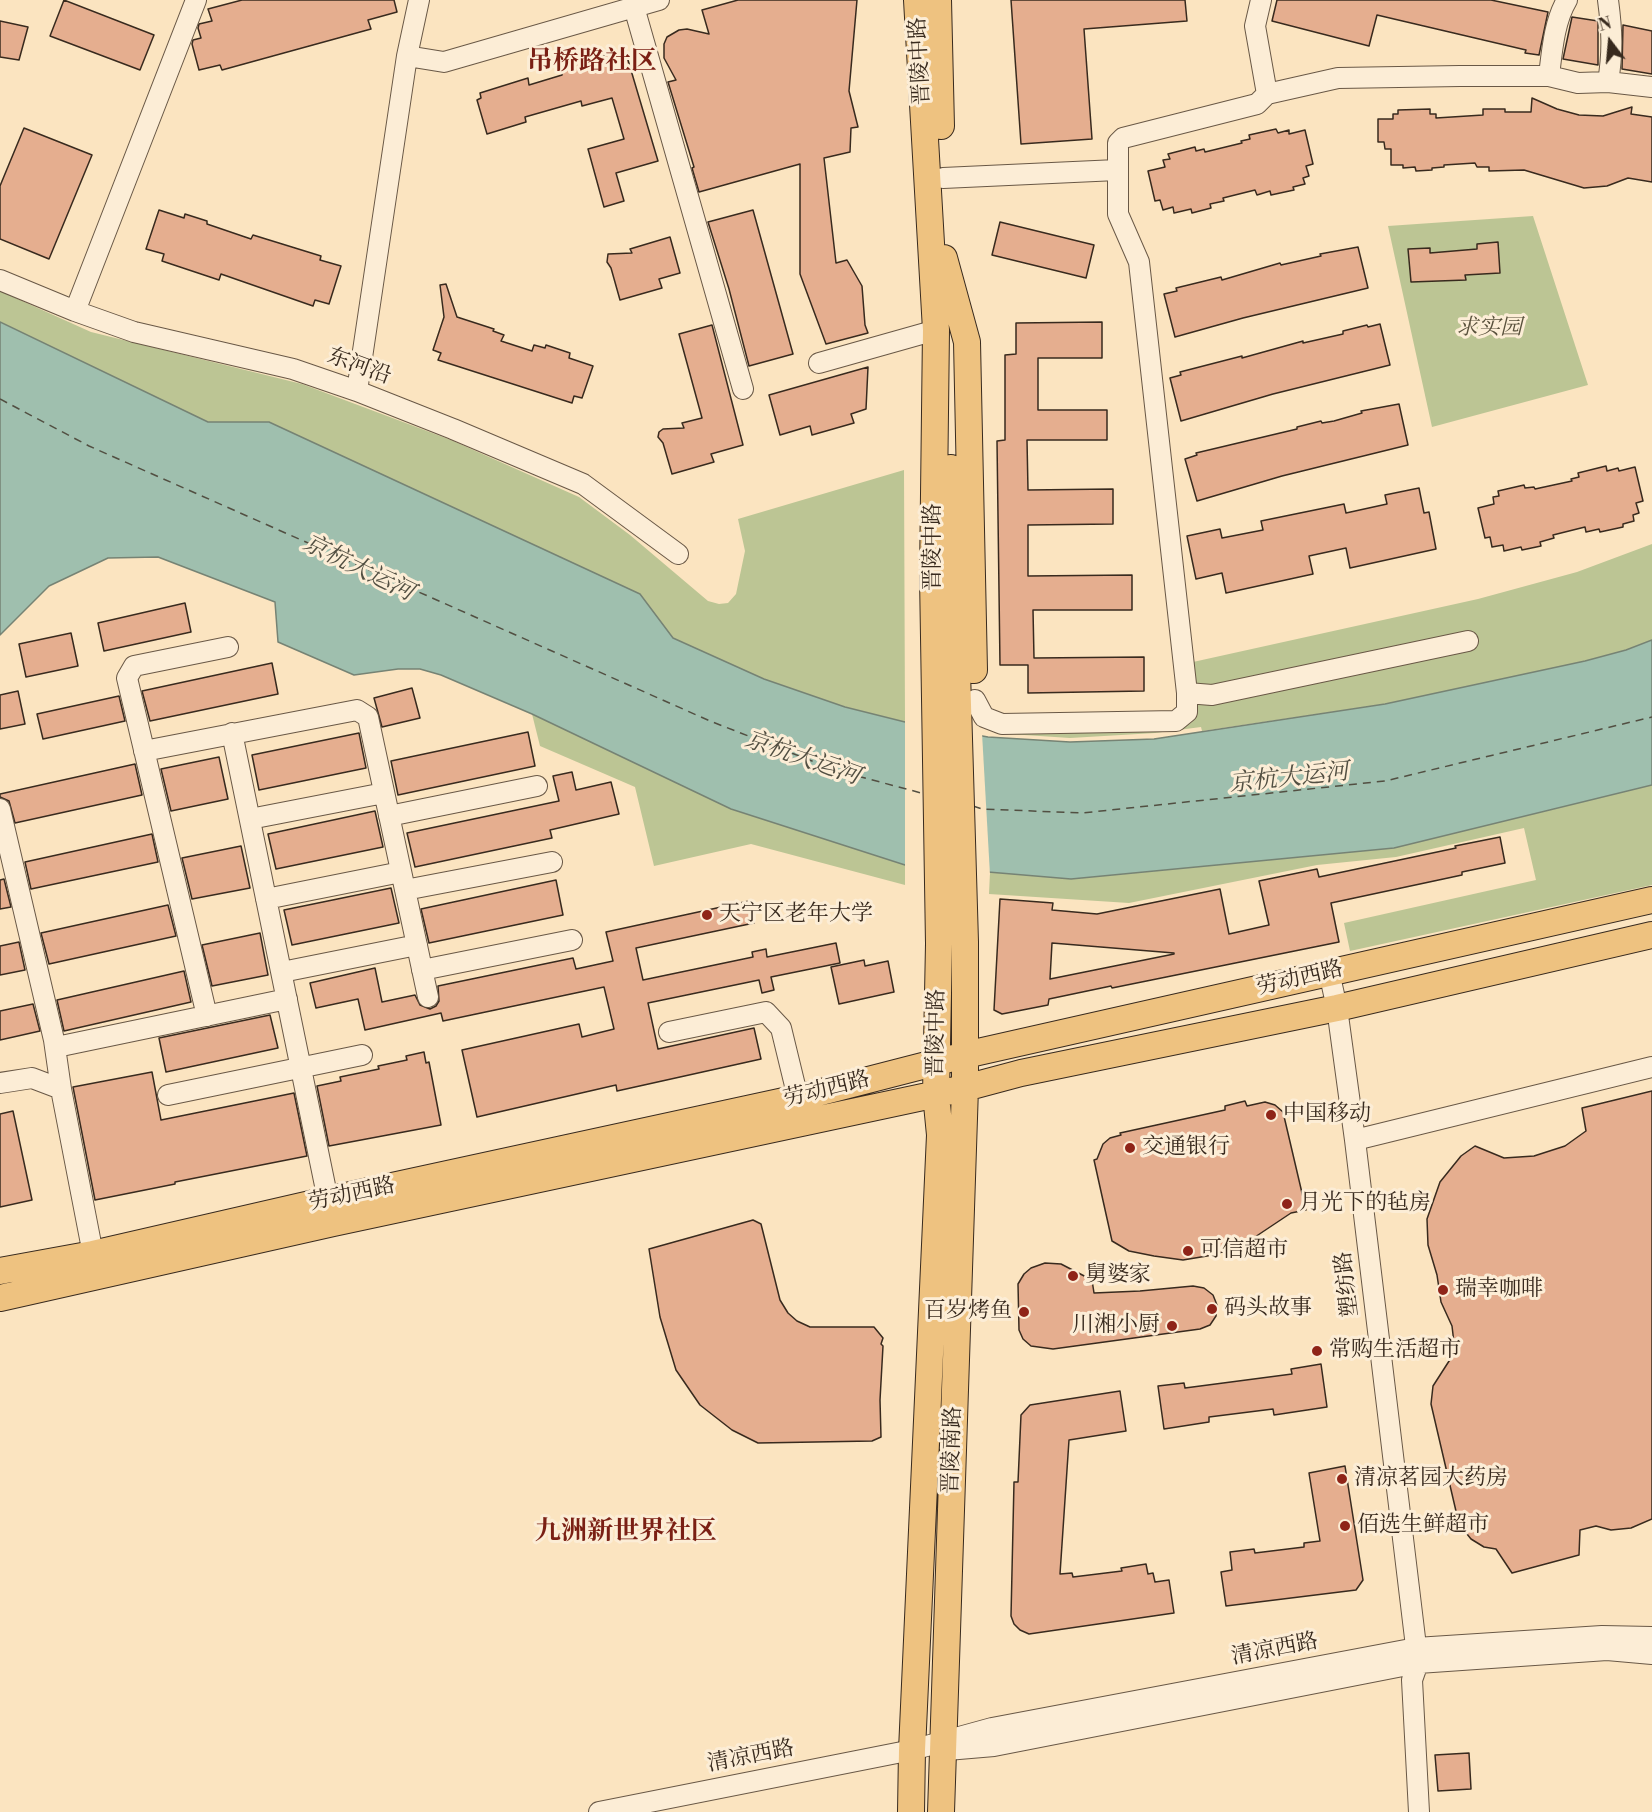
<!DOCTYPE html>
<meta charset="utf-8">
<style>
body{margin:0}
#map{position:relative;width:1652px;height:1812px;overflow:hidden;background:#fbe4c0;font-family:"Libre Bodoni",serif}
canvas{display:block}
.north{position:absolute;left:1580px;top:12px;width:60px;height:60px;-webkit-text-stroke:4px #fcedd6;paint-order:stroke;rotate:344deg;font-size:16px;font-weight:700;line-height:24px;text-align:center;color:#382a1e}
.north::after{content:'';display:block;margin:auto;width:21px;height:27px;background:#382a1e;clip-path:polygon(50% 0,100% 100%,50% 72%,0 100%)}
</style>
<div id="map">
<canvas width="1652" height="1812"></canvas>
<div class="north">N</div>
</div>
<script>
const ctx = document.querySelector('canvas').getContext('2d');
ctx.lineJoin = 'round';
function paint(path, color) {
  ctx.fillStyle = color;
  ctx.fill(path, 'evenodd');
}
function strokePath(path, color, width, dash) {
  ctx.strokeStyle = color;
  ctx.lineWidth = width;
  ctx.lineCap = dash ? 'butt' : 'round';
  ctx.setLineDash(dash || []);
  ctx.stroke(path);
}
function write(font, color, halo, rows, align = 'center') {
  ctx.font = font + ' "Libre Bodoni","Noto Serif SC",serif';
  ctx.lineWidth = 6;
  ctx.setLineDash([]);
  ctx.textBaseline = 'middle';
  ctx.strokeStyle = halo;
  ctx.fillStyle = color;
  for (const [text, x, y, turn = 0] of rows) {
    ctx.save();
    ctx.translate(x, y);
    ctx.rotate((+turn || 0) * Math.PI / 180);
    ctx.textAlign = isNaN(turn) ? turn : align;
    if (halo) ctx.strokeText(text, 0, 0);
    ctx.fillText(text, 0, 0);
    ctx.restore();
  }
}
const green = new Path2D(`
 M1533,216l55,169 -156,42 -44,-201z
 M0,291l91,41 211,52 149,56 128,57 51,38 78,66 11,3 9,-1 8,-9 9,-43 -7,-32 166,-49 1,252 -60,-15 -81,-28 -91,-41 -33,-44 -371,-172h-61l-208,-100z
 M1652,544v96l-26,10 -41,11 -200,43 -183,27 -1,-4 -46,6 -85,5 -76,-5v-2l182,-2c8,-2 14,-3 19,-11l-1,-12 4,-4 -5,-40 285,-63 99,-27z
 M532,714l199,95 174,56v20l-154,-41 -97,22 -19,-79 -95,-41z
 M1652,785v100l-302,66 -6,-28 192,-43 -12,-52 -128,29 -79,8 -188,38 -140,-9 1,-22 82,7 322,-31z`);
const water = new Path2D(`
 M0,322l208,100h61l371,172 33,44 91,41 81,28 60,15 83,15 82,5 84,-3 231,-35 200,-43 41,-11 26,-10v145l-258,63 -323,31 -166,-14 -174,-56 -199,-95 -91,-39 -21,-6h-22l-44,6 -76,-33 -3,-40 -117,-45 -50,1 -59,28 -49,49z`);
const pier = new Path2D(`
 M905,719l77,14 8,142 -85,-7z`);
const ferry = new Path2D(`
 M0,399l89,47 621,275 125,49 90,24
 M973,806l9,3 100,4 303,-32 267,-64`);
const building = new Path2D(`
 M64,0l90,35 -14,35 -90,-34z
 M242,0h152l3,12 -29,8 3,9 -149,41 -2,-5 -21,5 -7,-26 1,-4 8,-2 -3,-10 1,-4 13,-3 -4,-12z
 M738,0h119l-8,91 9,36 -7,1 -1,24 -26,6 12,105 11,-3 15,26 3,39 3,8 -42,11 -26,-70v-110l-101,28 -7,-24 2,-1 -26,-85 8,-2 -12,-22v-14l3,-7 12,-7 8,-1 22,5 -7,-24z
 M1011,0h174l2,21 -103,8 8,110 -71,5z
 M1277,0h214l57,12 -9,43 -14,-2 1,-3 -149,-35 -8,31 -97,-25z
 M1572,17l26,4v44l-35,-6z
 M0,21l28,6 -9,33 -19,-3z
 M1623,25l29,6v43l-30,-5z
 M625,50l33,111 -42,12 8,28 -20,6 -16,-58 36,-10 -12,-41 -30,8 -1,-5 -56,16 1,5 -39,12 -10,-34 4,-2 -1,-5 48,-15 1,7 33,-10 -1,-7z
 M1532,98l25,11 22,6 24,1 29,-9 -1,7 21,3v65l-24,-4 -21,8 -23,2 -60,-18 -35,1v-4h-12l-2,-4 -31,2v2l-12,1v2l-16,1 -1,-4 -12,1v-3h-12v-16h-6l-1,-7h-6v-23h15v-5h5v-4l32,-1v5h6v4l47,-3v-6h22v3h26z
 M24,128l68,27 -43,104 -49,-20v-53z
 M1276,129l2,4 11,-3v4l16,-4 8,34 -7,2 3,10 -6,2 2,6 -12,3 1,3 -23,5 -1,-4 -13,4 -2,-5 -32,8 1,3 -14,3 1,4 -19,5 -1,-4 -17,4 -1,-6 -10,3 -3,-10 -5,1 -7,-30 17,-4 -2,-7 7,-1 -2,-5 27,-7 1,4 8,-2 1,3 37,-9 -1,-2 9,-2 -1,-4z
 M159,210l25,8 1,-4 22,7v3l44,15 2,-4 68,21 -1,4 21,6 -12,38 -14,-4 -2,6 -92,-32 -2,6 -57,-19 2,-7 -18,-5z
 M753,210l40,144 -44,12 -20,-77 -21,-67z
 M1000,222l94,23 -8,33 -94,-23z
 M670,237l10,36 -21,6 3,9 -42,12 -9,-32 -4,-6 1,-8 24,-1 -2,-4z
 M1498,242l2,31 -35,2 1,5 -55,2 -3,-33 22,-1v5l47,-4v-5z
 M1358,247l10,41 -125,30 -68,19 -11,-43 13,-3 -1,-3 45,-11 1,3 58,-17 1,2 40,-9 -1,-2z
 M446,284l11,33 37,12 -1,2 11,4 -3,6 31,10 2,-6 11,3 1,-3 24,8 -1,5 24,8 -11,32 -8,-2 -2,7 -134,-43 3,-7 -8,-3 11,-33 -4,-32z
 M1102,322v36h-64v52h69v30h-80l1,50 85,-1v35l-85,1v51l104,-1v35h-99l1,48 110,-1v34l-116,2v-28h-28l-3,-224 8,-1v-85l11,-1v-31z
 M1380,324l10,41 -117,29 -92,27 -11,-43 11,-3 -1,-3 62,-16v2l61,-17v2l40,-9v-3l24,-6 1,2z
 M712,325l31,120 -32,9 3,8 -42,12 -9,-31 -5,-6 1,-5 4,-3 21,-1 -2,-5 20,-5 -23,-84z
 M868,367l-2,42 -15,5 3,9 -42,12 -2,-9 -30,9 -11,-40z
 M1399,404l9,41 -126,31 -85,25 -12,-42 12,-4 -1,-2 101,-24v-2l24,-6 1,2 12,-2 28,-8 -1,-2z
 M1606,466l1,5 11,-3 1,3 16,-4 8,34 -7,2 3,10 -6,2 1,6 -11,3v3l-23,5 -1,-3 -13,3 -1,-5 -32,8 1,3 -14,4 1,4 -19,4 -1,-3 -17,4 -1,-6 -11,2 -2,-10 -5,1 -7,-30 16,-4 -1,-7 6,-1 -1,-5 26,-6 1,3 9,-1 1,2 37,-8 -1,-2 8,-2 -1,-4z
 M1419,488l5,25 5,-1 7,37 -86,19 -4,-20 -37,8 4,18 -87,19 -4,-20 -26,6 -9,-43 33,-7 2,9 41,-8 -2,-9 83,-17 2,9 41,-9 -2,-9z
 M185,603l6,29 -87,19 -6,-28z
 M71,633l7,33 -52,11 -7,-33z
 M272,663l6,31 -128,27 -8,-30z
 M412,688l8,30 -38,9 -8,-29z
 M18,691l7,33 -25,5v-34z
 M119,696l6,25 -82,18 -6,-25z
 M528,732l7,34 -137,29 -7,-34z
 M359,733l7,35 -107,22 -7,-35z
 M219,757l9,42 -57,12 -10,-42z
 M135,764l7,31 -127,28 -6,-22 -9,-4v-3z
 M572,772l4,18 35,-8 8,32 -69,16 2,8 -137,29 -8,-34 152,-32 -6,-25z
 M375,811l8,36 -107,22 -8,-35z
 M152,834l6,28 -127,27 -6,-27z
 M1500,837l5,26 -43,9v3l-131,28 8,39 -227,46 -1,-2 -62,13 -1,6 -46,9 -8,-4 6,-111 53,4 -1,7 45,4 123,-25 9,45 40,-9 -10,-44 58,-12 2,8 137,-29 -1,-2zM1052,943l122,10v1l-124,25z
 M241,846l9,42 -58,11 -10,-41z
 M4,879l7,28 -11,2v-29z
 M556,880l7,35 -134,28 -8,-34z
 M391,888l8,35 -107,22 -8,-35z
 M749,901l5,22 -118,25 7,32 110,-23 -1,-5 14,-3 1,8 69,-14 4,20 -69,14 3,13 -12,3 -3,-13 -111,23 10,46 96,-21 7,31 -144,32 -1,-6 -139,32 -15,-67 117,-26 3,13 32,-8 -10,-42 -161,34 -2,-8 -76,17 -7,-31 -42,9 -6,-25 65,-15 7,34 33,-7 5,10 10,4 6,-3 3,-5 -1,-15 135,-28 3,11 37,-8 -7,-29z
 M168,905l8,31 -127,28 -8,-31z
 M260,933l8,42 -56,11 -10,-41z
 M19,942l6,28 -25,5v-29z
 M864,960l1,6 23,-5 6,31 -55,12 -8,-37z
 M184,971l7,31 -127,29 -7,-31z
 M33,1004l7,27 -40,9v-29z
 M270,1015l8,33 -112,24 -7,-34z
 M424,1052l2,11 3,-1 12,63 -112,21 -12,-60 24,-5 -1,-4 39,-8 -1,-3 29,-6 -1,-4z
 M152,1072l9,48 133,-27 13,63 -132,26v2l-80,16 -22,-113z
 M1652,1091v428l-21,9 -20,2 -15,-4 -16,4 -1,25 -67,18 -16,-24 -12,-2 -13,-8 -12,-15 -28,-120 2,-18 18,-28 3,-15 -2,-17 -11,-24 -4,-27 -9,-30 -1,-26 13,-37 21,-26 14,-10 29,12 30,-2 31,-10 21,-15 -4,-23z
 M1245,1101l2,5 18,-4 10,3 8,7 23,98 -15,3 -48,32 -30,10 -30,5 -29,-4 -25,-5 -17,-10 -18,-81 3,-1 6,-15 7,-6 11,-3 -1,-2 105,-23v-4z
 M13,1111l19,89 -32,7v-93z
 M753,1220l8,4 19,76 8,13 9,8 13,6h64l9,11 -2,6 2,2 -3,54 1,37 -9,4 -114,2 -26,-13 -32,-25 -24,-35 -16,-53 -11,-68z
 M1045,1263l16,1 31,16 2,13 46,-2 53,-5 11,2 9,7 4,10 -1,11 -6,9 -10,4 -147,20 -22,-3 -8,-7 -4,-9 -1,-46 6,-10 7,-6z
 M1321,1364l6,43 -53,8 -1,-6 -64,8v5l-45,7 -6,-43 26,-3 1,5 107,-14 -1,-5z
 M1120,1391l6,40 -57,9 -9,134 12,-1 1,4 49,-6 -1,-3 25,-4 2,10 5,-1 2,9 14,-2 5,33 -145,21 -9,-4 -6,-6 -3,-8 3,-134h4l3,-67 9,-10z
 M1345,1466l18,114 -7,10 -130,16 -5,-34 11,-2 -2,-18 24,-3 1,4 49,-6v-4l16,-2 -11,-68z
 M1469,1753l2,36 -33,2 -3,-36z`);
const minor = new Path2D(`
 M634,7l109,382
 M407,56l37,6 215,-62
 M1549,76c3,-25 5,-54 18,-76
 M1608,82c5,-30 4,-52 0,-82
 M1267,94l71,-16 122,-2h89l29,7 30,-1 44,5
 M943,178l174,-8
 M0,280l75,31 59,21 159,37 64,22 96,38 130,55 95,70
 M75,311l121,-311
 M819,363l117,-33
 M357,391l50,-335 12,-56
 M1187,693l25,2 256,-54
 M975,700l9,17 18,7 174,-3 11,-9v-19l-48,-431 -21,-48v-71l5,-5 134,-34 10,-10 -12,-68 6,-26
 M232,733l96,467
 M144,751l213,-41 11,7 60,280
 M0,809l54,231 7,49
 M389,816l148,-30
 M250,819l134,-26
 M405,890l147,-28
 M266,899l135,-27
 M422,970l150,-30
 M282,972l135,-27
 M1329,972l8,36 18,132 63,523 -6,17 7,132
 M207,1016l-80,-338 7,-12 94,-19
 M669,1032l97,-20 15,16 17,70
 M66,1045l221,-46
 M0,1083l32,-5 29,11 32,165
 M168,1095l194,-40
 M1355,1140l297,-73
 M947,1750l47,-4 424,-83 189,-13 45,4
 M599,1812l313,-62 80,-22 424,-80 186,-12 50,1`);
const major = new Path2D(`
 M938,0l3,126
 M944,258l23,84 7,328
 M0,1271l93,-17 235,-54 470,-102 167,-43 687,-155
 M0,1298l333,-75 632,-135 56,-15 316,-65 315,-73
 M911,1812l1,-62 28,-615 -4,-41 3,-150 -6,-368 3,-246 -19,-330
 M941,1812l24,-724v-146l-14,-474`);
const markers = [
 [707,915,6,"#8f2418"],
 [1271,1115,6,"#8f2418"],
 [1130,1148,6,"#8f2418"],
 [1287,1204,6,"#8f2418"],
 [1188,1251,6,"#8f2418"],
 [1073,1276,6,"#8f2418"],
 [1443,1290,6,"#8f2418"],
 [1212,1309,6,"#8f2418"],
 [1024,1312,6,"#8f2418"],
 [1172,1326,6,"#8f2418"],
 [1317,1351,6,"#8f2418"],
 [1342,1479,6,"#8f2418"],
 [1345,1526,6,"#8f2418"]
];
const streetNames = [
 ["晋陵中路",921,61,-93],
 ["东河沿",359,367,20],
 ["晋陵中路",934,547,-90],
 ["劳动西路",1300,979,-13],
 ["晋陵中路",937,1033,-89],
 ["劳动西路",827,1090,-14],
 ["劳动西路",352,1195,-12],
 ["塑纺路",1348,1284,-97],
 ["晋陵南路",953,1450,-88],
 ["清凉西路",1275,1650,-11],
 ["清凉西路",751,1757,-11]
];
const parkNames = [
 ["求实园",1489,329]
];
const poiNames = [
 ["天宁区老年大学",719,915],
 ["中国移动",1283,1115],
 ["交通银行",1142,1148],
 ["月光下的毡房",1299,1204],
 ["可信超市",1200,1251],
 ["舅婆家",1085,1276],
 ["瑞幸咖啡",1455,1290],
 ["码头故事",1224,1309],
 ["百岁烤鱼",1012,1312,"right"],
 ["川湘小厨",1160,1326,"right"],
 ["常购生活超市",1329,1351],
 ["清凉茗园大药房",1354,1479],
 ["佰选生鲜超市",1357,1526]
];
const waterNames = [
 ["京杭大运河",358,569,26],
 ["京杭大运河",802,759,19],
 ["京杭大运河",1289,779,-6]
];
const quarterNames = [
 ["吊桥路社区",592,63],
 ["九洲新世界社区",626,1533]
];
paint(green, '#bcc594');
paint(water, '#9fbfae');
strokePath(water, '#768374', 1.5);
paint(pier, '#fbe4c0');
strokePath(ferry, '#524f42', 1.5, [8, 6]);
paint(building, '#e5ae8f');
strokePath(building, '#382a1e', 1.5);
strokePath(minor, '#695846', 22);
strokePath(major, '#382a1e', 28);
strokePath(minor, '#fcedd6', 20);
strokePath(major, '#eec280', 26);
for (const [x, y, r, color] of markers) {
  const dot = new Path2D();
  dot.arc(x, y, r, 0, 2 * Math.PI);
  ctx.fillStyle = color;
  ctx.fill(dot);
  strokePath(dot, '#fcedd6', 2);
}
write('22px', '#382a1e', '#fcedd6', streetNames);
write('italic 22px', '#59513c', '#fcedd6', parkNames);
write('22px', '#382a1e', '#fcedd6', poiNames, 'left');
write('italic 24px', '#524f42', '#fcedd6', waterNames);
write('bold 26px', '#7a1f14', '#fcedd6', quarterNames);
</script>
